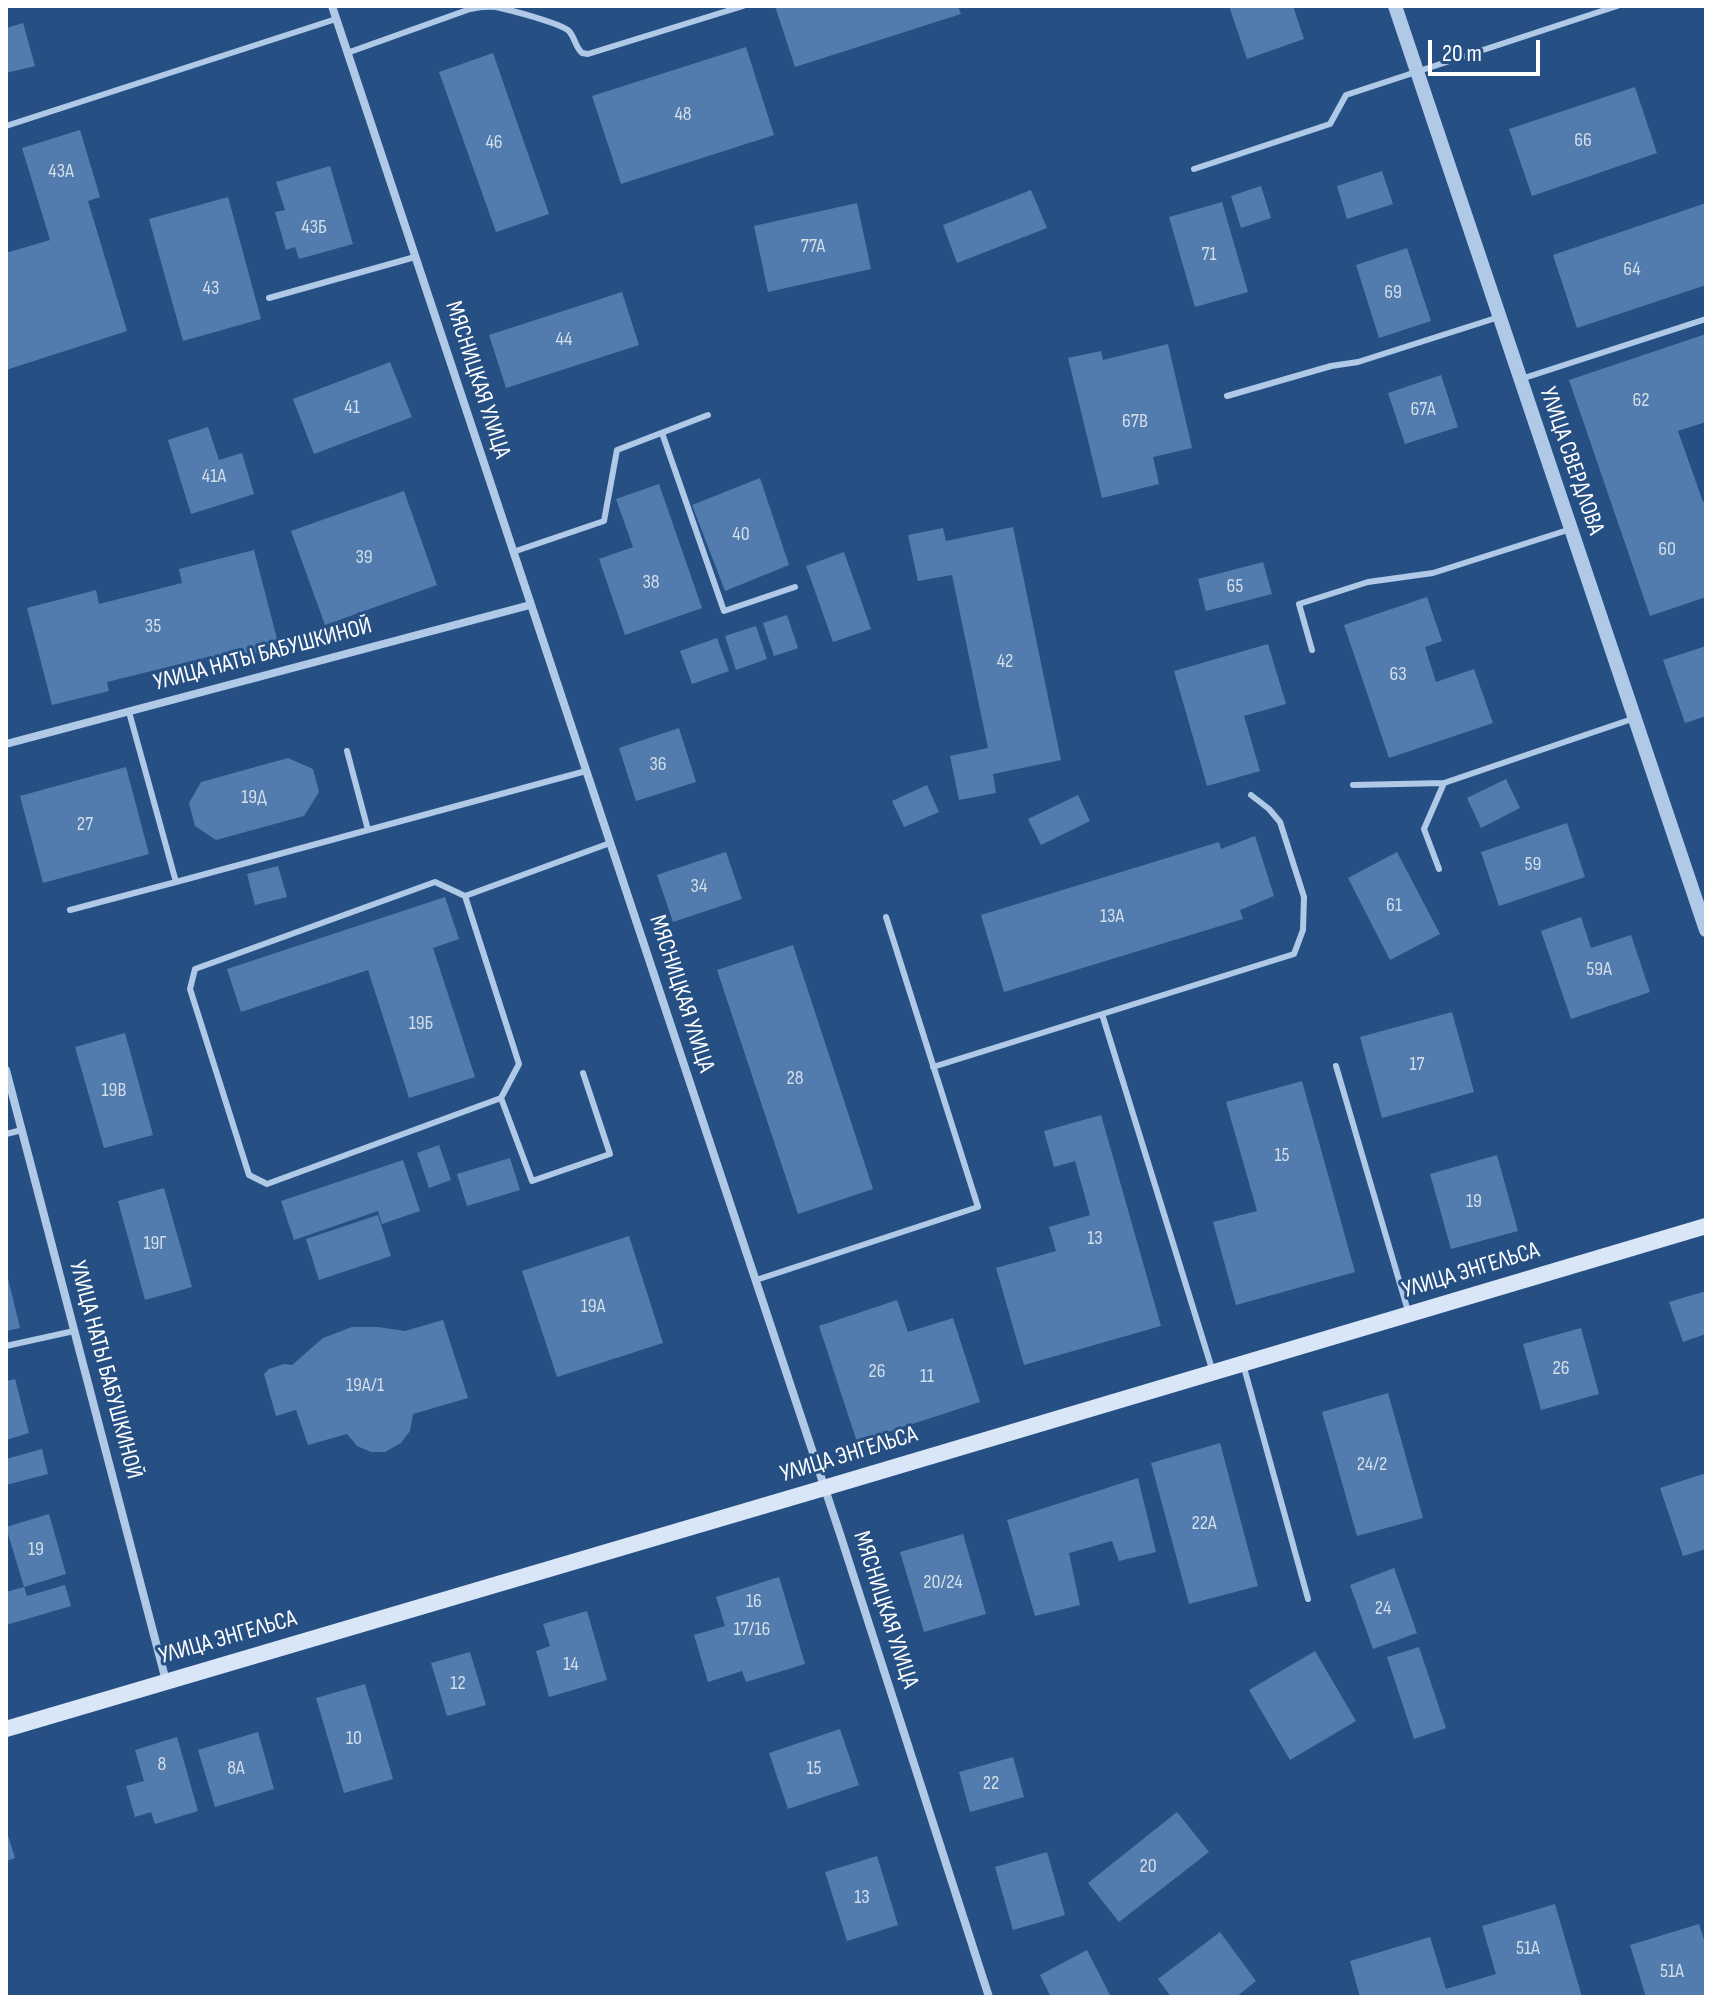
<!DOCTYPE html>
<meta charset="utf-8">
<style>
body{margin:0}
#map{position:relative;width:1712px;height:2003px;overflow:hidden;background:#265084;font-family:"Sofia Sans Condensed",sans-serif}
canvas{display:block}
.frame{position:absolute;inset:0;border:8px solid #fff;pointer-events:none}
.scale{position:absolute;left:1428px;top:40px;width:112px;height:36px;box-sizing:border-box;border:4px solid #fff;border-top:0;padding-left:10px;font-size:24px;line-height:28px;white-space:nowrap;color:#fff;-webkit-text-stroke:6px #265084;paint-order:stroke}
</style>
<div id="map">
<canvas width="1712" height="2003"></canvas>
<div class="frame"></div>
<div class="scale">20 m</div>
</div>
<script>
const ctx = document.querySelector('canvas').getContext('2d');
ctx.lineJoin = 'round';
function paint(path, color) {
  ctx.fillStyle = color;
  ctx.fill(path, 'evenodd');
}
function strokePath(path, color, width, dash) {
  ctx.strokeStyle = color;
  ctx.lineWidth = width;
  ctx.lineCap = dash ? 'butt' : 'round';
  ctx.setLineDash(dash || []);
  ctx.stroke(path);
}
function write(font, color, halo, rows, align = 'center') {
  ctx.font = font + ' "Sofia Sans Condensed",sans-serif';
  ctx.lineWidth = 6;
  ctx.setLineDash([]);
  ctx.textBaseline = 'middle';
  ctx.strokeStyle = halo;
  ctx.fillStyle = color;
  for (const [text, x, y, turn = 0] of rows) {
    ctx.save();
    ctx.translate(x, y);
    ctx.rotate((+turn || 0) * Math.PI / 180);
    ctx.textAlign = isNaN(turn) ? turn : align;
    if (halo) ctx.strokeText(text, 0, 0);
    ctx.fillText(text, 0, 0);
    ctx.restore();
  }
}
const building = new Path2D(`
 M775,6h183l3,8 -166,53z
 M1229,6h64l11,33 -57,20z
 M23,23l12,43 -29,7v-45z
 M746,47l28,88 -153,49 -29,-88z
 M493,53l56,161 -53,18 -57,-160z
 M1635,87l22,66 -125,43 -23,-67z
 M80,130l20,67 -12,4 39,130 -121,39v-117l44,-13 -28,-92z
 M330,166l23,78 -54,15 -4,-12 -9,3 -11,-38 10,-2 -9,-28z
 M1382,171l11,33 -46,15 -10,-33z
 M1261,186l10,32 -30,10 -10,-32z
 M1031,190l16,38 -90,35 -14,-38z
 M228,197l33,122 -78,22 -34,-122z
 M1222,202l26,90 -53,15 -26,-90z
 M857,203l14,66 -103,23 -14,-66z
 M1706,203v82l-129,43 -24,-73z
 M1407,248l24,73 -52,17 -23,-73z
 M622,292l17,53 -133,43 -17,-53z
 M1706,334v88l-28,9 25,71 3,-1v96l-56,19 -81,-236z
 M1168,344l24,104 -39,9 6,27 -57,14 -34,-140 33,-7 2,9z
 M390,362l22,55 -98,37 -21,-55z
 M1441,375l17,52 -53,17 -17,-51z
 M208,427l11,33 23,-7 12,41 -63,20 -23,-74z
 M760,478l29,87 -64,26 -33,-86z
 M659,484l43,124 -77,27 -26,-76 34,-12 -17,-48z
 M404,491l33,94 -112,40 -34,-94z
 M1013,527l48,233 -68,14 3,19 -37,7 -9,-44 38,-8 -36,-173 -34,6 -10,-46 35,-7 3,13z
 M254,550l25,97 -65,17 -2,-8 -105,26 2,9 -57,14 -25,-97 69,-18 3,14 83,-21 -3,-14z
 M844,552l27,77 -38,13 -27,-76z
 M1263,562l9,32 -66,17 -8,-32z
 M1427,597l15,44 -17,6 11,35 38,-13 19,54 -104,35 -45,-133z
 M787,615l11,33 -24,8 -11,-33z
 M756,626l11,33 -31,11 -11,-34z
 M717,638l12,33 -37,13 -12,-33z
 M1268,644l18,60 -42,12 16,55 -53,15 -33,-115z
 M1706,646v70l-21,7 -22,-63z
 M679,728l17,54 -60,19 -17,-53z
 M288,758l25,11 6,23 -15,24 -88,24 -21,-14 -6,-23 12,-21z
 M126,767l23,87 -106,29 -23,-87z
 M1506,779l14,29 -39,20 -14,-30z
 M927,785l12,27 -35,15 -12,-26z
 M1078,795l12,26 -49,24 -13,-26z
 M1567,823l18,54 -86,29 -18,-54z
 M1255,836l19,60 -34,14 3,9 -239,73 -23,-77 238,-73 2,7z
 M726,852l16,47 -69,23 -16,-47z
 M1397,852l43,82 -50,26 -42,-82z
 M278,866l9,31 -32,8 -8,-31z
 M445,897l14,42 -26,9 42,129 -66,21 -41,-128 -127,42 -14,-43z
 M1581,917l10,31 40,-13 19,57 -79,27 -30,-88z
 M793,945l80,244 -75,25 -81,-244z
 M1452,1012l22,80 -92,26 -22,-81z
 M125,1033l28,102 -49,13 -29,-101z
 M1302,1081l53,191 -119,33 -23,-83 44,-11 -31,-109z
 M1101,1115l60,211 -137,39 -28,-97 60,-17 -7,-24 41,-12 -15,-54 -21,6 -10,-36z
 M439,1145l12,35 -22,8 -12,-35z
 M1497,1155l21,76 -67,18 -21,-75z
 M510,1158l10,32 -53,16 -10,-32z
 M403,1160l17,51 -38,13 -4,-13 -84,29 -13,-39z
 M164,1188l28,99 -47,13 -27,-99z
 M378,1215l13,41 -72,24 -13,-41z
 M629,1236l34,107 -106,34 -35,-106z
 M7,1274l13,54 -14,3v-56z
 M1706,1291v43l-23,8 -14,-40z
 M897,1300l11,32 45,-14 27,84 -123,40 -38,-116z
 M443,1320l25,78 -55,16 -3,17 -9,12 -16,9h-14l-14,-6 -10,-12 -39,11 -12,-35 -20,6 -12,-42 5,-5 15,-5 8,1 31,-27 29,-11h26l27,4z
 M1581,1328l18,66 -58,16 -18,-66z
 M15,1379l14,54 -23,7v-59z
 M1388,1393l35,125 -66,18 -35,-124z
 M1220,1443l38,143 -69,18 -38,-141z
 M42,1449l6,25 -42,11v-26z
 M1706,1473v76l-23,7 -23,-68z
 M1138,1478l18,74 -37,9 -7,-20 -43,12 11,52 -45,11 -28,-96z
 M49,1514l17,60 -42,13 -18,-60z
 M963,1534l23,80 -62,18 -24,-80z
 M1394,1568l23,65 -44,16 -23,-64z
 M779,1577l26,87 -59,18 -4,-11 -34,11 -14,-47 31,-9 -9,-29z
 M65,1585l6,21 -65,19v-33l18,-5 3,9z
 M587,1611l20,69 -58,17 -13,-46 14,-5 -7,-22z
 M1419,1647l27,81 -32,11 -27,-82z
 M1315,1651l41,70 -66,39 -41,-70z
 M470,1652l16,53 -39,11 -16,-53z
 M365,1684l28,95 -49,14 -28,-95z
 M840,1729l19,56 -71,24 -19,-56z
 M258,1732l16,57 -59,18 -17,-57z
 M177,1737l21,74 -43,13 -4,-12 -16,5 -9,-31 18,-5 -9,-31z
 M1013,1757l11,40 -54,15 -11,-40z
 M1177,1812l32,40 -90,70 -31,-39z
 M7,1832l8,26 -9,3v-28z
 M1047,1852l18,63 -52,15 -18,-63z
 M877,1856l21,69 -51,16 -22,-69z
 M1555,1904l27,93h-222l-10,-36 80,-24 16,52 50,-15 -14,-48z
 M1699,1924l7,22v51h-60l-16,-52z
 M1220,1932l36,49 -20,16h-65l-13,-18z
 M1087,1950l23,45 -4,2h-55l-11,-22z`);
const service = new Path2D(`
 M347,53l123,-44c9,-2 17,-3 26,-2 14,3 64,16 73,24 6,7 6,15 13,22l6,1 155,-48
 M6,126l330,-107
 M1194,169l136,-45 16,-29 271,-89
 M269,298l146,-41
 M1521,379l185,-60
 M1227,396l104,-30 27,-4 141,-45
 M662,433l62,178 71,-24
 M513,552l91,-31 13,-71 91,-35
 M1312,650l-13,-46 69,-22 65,-9 138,-44
 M129,712l47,170 410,-111
 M347,751l21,79
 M1353,785l91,-2 191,-65
 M1439,869l-15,-40 20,-46
 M465,896l54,168 -18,34 -234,86 -18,-9 -59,-186 5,-20 240,-87 30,14 145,-53
 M70,910l106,-28
 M1102,1014l110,355
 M1336,1066l72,245
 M933,1067l361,-113 9,-24 1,-33 -24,-75 -11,-13 -18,-14
 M501,1098l31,83 78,-27 -27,-81
 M6,1134l16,-4
 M756,1280l222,-73 -92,-290
 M6,1346l68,-15
 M1243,1364l65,235`);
const minor = new Path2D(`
 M332,6l509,1531 148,460
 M6,744l524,-139
 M6,1070l160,611`);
const tertiary = new Path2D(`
 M1395,6l311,924`);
const secondary = new Path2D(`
 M6,1729l818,-241 882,-262`);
const numberNames = [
 ["48",683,115],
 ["66",1583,141],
 ["46",494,143],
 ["43А",61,172],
 ["43Б",314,228],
 ["77А",813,247],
 ["71",1209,255],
 ["64",1632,270],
 ["43",211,289],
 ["69",1393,293],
 ["44",564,340],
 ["62",1641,401],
 ["41",352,408],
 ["67А",1423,410],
 ["67В",1135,422],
 ["41А",214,477],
 ["40",741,535],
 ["60",1667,550],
 ["39",364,558],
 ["38",651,583],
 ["65",1235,587],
 ["35",153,627],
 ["42",1005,662],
 ["63",1398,675],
 ["36",658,765],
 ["19Д",254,798],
 ["27",85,825],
 ["59",1533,865],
 ["34",699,887],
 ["61",1394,906],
 ["13А",1112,917],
 ["59А",1599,970],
 ["19Б",421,1024],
 ["17",1417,1065],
 ["28",795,1079],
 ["19В",114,1091],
 ["15",1282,1156],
 ["19",1474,1202],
 ["13",1095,1239],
 ["19Г",155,1244],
 ["19А",593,1307],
 ["26",1561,1369],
 ["26",877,1372],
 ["11",927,1377],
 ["19А/1",365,1386],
 ["24/2",1372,1465],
 ["22А",1204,1524],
 ["19",36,1550],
 ["20/24",943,1583],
 ["16",754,1602],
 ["24",1383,1609],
 ["17/16",752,1630],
 ["14",571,1665],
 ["12",458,1684],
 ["10",354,1739],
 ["8",162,1765],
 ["8А",236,1769],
 ["15",814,1769],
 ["22",991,1784],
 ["20",1148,1867],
 ["13",862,1898],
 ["51А",1528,1949],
 ["51А",1672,1972]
];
const streetNames = [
 ["МЯСНИЦКАЯ УЛИЦА",477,380,72],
 ["УЛИЦА СВЕРДЛОВА",1571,461,71],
 ["УЛИЦА НАТЫ БАБУШКИНОЙ",263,655,-15],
 ["МЯСНИЦКАЯ УЛИЦА",681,994,72],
 ["УЛИЦА ЭНГЕЛЬСА",1471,1271,-17],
 ["УЛИЦА НАТЫ БАБУШКИНОЙ",105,1370,75],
 ["УЛИЦА ЭНГЕЛЬСА",849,1455,-17],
 ["МЯСНИЦКАЯ УЛИЦА",885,1610,72],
 ["УЛИЦА ЭНГЕЛЬСА",228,1638,-16]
];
paint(building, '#527cad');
strokePath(service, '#afc9e7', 6);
strokePath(minor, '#afc9e7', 8);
strokePath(tertiary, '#afc9e7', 14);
strokePath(secondary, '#d9e6f7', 16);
write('20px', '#d4deea', null, numberNames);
write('24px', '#fff', '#265084', streetNames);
</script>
